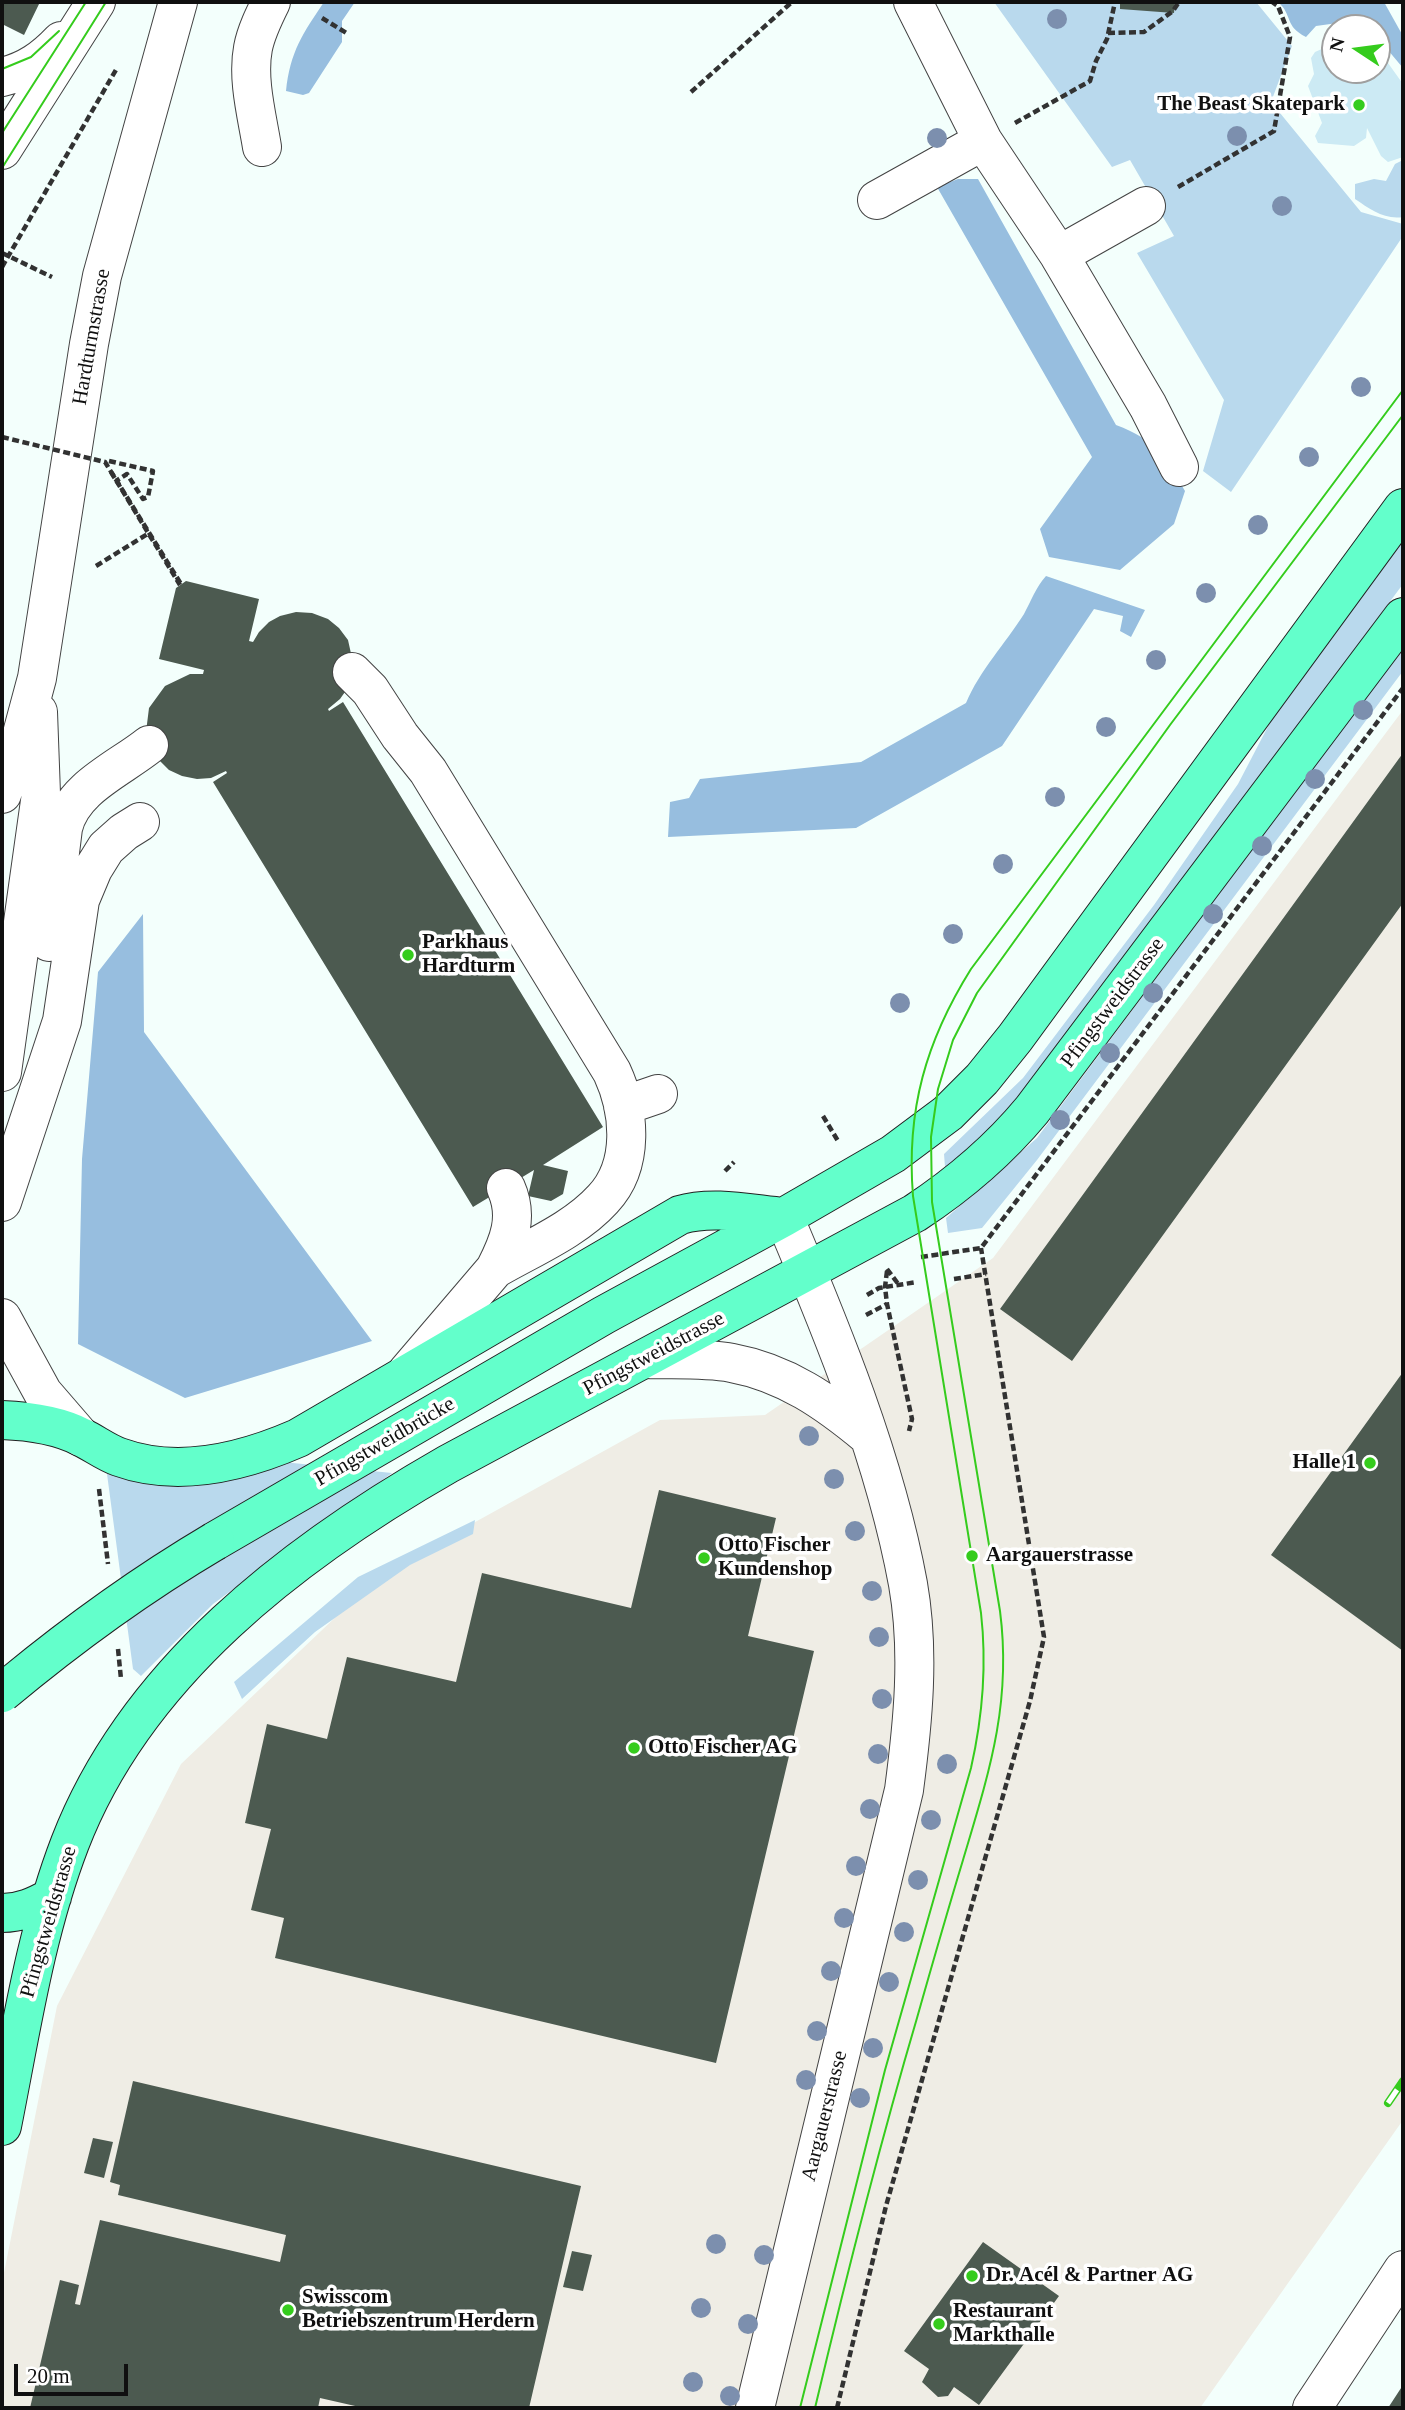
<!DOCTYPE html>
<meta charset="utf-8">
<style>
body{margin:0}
#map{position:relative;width:1405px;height:2410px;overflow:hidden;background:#f3fffc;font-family:"Times New Roman",serif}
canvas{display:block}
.frame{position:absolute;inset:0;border:4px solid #101010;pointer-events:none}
.north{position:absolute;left:1321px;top:14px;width:70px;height:70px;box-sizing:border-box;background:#fff;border:2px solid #9f9f9f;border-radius:50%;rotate:283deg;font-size:19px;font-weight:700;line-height:28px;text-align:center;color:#101010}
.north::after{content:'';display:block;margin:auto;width:24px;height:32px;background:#35cc1d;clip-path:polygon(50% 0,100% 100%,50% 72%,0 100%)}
.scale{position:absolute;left:14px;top:2364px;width:114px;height:32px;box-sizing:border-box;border:4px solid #101010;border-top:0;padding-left:9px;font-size:21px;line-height:24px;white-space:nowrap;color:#101010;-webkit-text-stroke:5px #fff;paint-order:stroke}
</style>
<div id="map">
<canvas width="1405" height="2410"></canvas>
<div class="frame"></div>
<div class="north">N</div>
<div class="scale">20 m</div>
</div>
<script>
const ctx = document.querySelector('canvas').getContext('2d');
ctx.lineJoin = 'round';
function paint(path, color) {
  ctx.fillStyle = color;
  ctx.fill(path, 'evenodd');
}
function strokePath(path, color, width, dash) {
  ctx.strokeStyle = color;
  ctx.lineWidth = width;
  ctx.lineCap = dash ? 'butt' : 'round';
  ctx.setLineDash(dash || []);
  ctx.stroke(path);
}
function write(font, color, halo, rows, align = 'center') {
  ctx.font = font + ' "Times New Roman",serif';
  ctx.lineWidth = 7;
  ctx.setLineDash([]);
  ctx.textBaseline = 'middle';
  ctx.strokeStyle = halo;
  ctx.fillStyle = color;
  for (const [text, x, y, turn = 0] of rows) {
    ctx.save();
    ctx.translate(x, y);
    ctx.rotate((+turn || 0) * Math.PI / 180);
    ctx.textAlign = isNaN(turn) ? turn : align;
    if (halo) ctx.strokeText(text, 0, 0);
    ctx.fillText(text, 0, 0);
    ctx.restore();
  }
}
const industrial = new Path2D(`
 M1403,710v1410l-203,288h-1198v-125l55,-277 124,-242 200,-190 279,-154 105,-5 228,-157z`);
const green = new Path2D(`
 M994,2h262l36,44 -21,56 90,110 42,12v12l-172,256 -28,-21 21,-71 -87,-147 37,-17 -44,-76 -18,7z
 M1403,160v57c-19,3 -33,-8 -48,-18v-15l19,-5 12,2 9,-17z
 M1403,535v49l-368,494 -39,44 -47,45h-4l-1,-13 79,-76 131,-173 84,-121 37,-71z
 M1403,647v24l-366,489 -55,68 -34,5 -2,-15 91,-80z
 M283,1462l109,11 -179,131 -72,72 -8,-7 -26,-195 56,11z
 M475,1520l-2,14 -63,31 -95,67 -73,67 -8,-17 124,-105z`);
const forest = new Path2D(`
 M324,2h31l-13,19v21l-33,51 -6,2 -17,-4c4,-39 17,-58 38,-89z
 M1278,2h106l19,34v32l-26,-31v-9h-13l-12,-7 -36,5 -10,11c-22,-11 -13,-22 -28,-35z
 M958,179h20l138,246c40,15 49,31 69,66l-11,33 -54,46 -71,-13 -9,-28 52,-72 -155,-270z
 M1046,576l99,34 -14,27 -11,-6 3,-15 -29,-7 -92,137 -146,82 -188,9 2,-35 19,-4 11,-19 161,-17 105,-59c14,-33 39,-59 58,-89 7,-13 12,-27 22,-38z
 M143,914l1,118 228,309 -187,57 -107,-54 4,-185 16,-187z`);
const pitch = new Path2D(`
 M1335,31v39h42v-18l6,4 20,28v73l-15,5 -7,-6 -14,-28 -1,10 -12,8 -36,-3 -3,-7 7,-13 -14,-37 6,-12 -3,-16 4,-6 9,-4 2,-15z`);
const building = new Path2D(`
 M2,2h38l-16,33 -22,-11z
 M1120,2h55l-1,11 -54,-4z
 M186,581l73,18 -10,42 4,1 6,-10 10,-10 11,-6 16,-4 16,1 16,6 11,9 9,12 6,27 -7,22 -7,10 -12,10 1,2 14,-9 260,425 -60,38 25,6 -5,23 -12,7 -23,-5 6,-26 -61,37 -260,-425 14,-9 -1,-2 -15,7 -14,1 -15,-3 -13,-6 -12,-12 -11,-26 3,-24 16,-22 25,-12h13l1,-4 -45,-11 17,-71z
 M1403,753v150l-331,458 -72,-52z
 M1403,1372v279l-132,-96z
 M659,1490l117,28 -28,118 66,15 -98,412 -441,-105 9,-40 -33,-8 20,-81 -26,-6 22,-99 60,15 20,-82 109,25 26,-109 149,35z
 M133,2081l448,105 -52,222h-165l-44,-10 -2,10h-288l30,-128 19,5 -4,19 5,1 20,-85 180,42 6,-27 -168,-40 2,-10 -10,-3z
 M93,2138l20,4 -9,36 -20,-5z
 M983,2242l76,54 -80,109 -25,-18 -6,9 -10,1 -16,-15 7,-13 -25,-18z
 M572,2251l20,4 -9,36 -20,-4z
 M1403,2385v23h-15z`);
const path = new Path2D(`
 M322,18l26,16
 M1108,33l36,-1 29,-21 6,-9
 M691,92l101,-90
 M1015,123l75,-42 6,-20 11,-22 8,-37
 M1178,187l96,-56 16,-94 -12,-31 -6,-4
 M2,253l50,24
 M2,267l115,-199
 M109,461l44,10 -5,26 -5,2 -16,-25 -11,7
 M111,472l69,113
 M96,566l53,-33
 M823,1116l15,25
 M725,1171l9,-9
 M921,1257l60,-9 422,-560
 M887,1269l12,16
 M887,1271l-2,16 2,17 25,115 -3,12
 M954,1279l32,-5
 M867,1295l12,-7 38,-6
 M866,1315l21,-11
 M99,1489l9,75
 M118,1649l3,30
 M837,2408l49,-202 144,-505 14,-64 -63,-389`);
const minor = new Path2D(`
 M913,2l70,139 76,114 89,151 31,61
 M2,77c25,-6 42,-18 59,-36
 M262,147c-5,-31 -15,-68 -9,-99 3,-16 11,-32 18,-46
 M2,150l94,-148
 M877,200l106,-59
 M1059,255l87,-49
 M352,672l18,18 30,46 28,35 184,301c18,39 23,93 -9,127 -28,31 -72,49 -108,70
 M2,794l17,-49 18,-67 52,-334 13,-68 76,-274
 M49,942l14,-114c9,-40 56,-59 86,-83
 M2,1072l39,-278 -3,-82
 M623,1106l35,-12
 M2,1202l60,-181 18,-121 13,-31 13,-21 18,-16 16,-10
 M2,1318l41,75 38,44
 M646,1359c28,1 59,-1 86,4 54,10 95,39 136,73
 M407,1372l88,-103c14,-27 24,-52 11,-81
 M755,2408l149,-618c9,-68 16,-138 4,-206 -23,-125 -75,-251 -124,-367
 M1312,2408l91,-138`);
const major = new Path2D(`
 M2,1420c25,1 56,5 79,17 13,6 24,15 38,20 58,21 124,5 179,-19l382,-223c33,-10 71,-1 104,2
 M215,1541l389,-226 180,-98 109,-63 55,-41 34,-34 33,-41 388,-530
 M2,1913c19,0 34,-7 50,-16
 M2,2126c19,-95 33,-192 68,-283 66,-171 224,-291 378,-379l467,-251c44,-29 83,-62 117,-103l371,-493`);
const tram = new Path2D(`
 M2,69l29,-12 28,-26
 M2,133l84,-131
 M2,168l104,-166
 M800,2408l85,-338 86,-302c12,-53 16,-102 10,-155l-68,-417c-7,-86 13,-155 58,-227l432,-579
 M815,2408c31,-131 64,-261 102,-390 15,-53 30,-105 46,-158 26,-87 49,-157 37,-249l-68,-409 -1,-65 7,-48 15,-49 24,-47 193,-268 233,-310`);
const rail = new Path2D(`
 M1388,2103l15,-22`);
const pathBridge = new Path2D(`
 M2,437l103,25 76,122`);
const majorBridge = new Path2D(`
 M2,1693c67,-56 137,-107 213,-152`);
const trees = [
 [1057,19],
 [1237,136],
 [937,138],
 [1282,206],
 [1361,387],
 [1309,457],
 [1258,525],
 [1206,593],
 [1156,660],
 [1363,710],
 [1106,727],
 [1315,779],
 [1055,797],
 [1262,846],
 [1003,864],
 [1213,914],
 [953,934],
 [1153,993],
 [900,1003],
 [1110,1053],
 [1060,1120],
 [809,1436],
 [834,1479],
 [855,1531],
 [872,1591],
 [879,1637],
 [882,1699],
 [878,1754],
 [947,1764],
 [870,1809],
 [931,1820],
 [856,1866],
 [918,1880],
 [844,1918],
 [904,1932],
 [831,1971],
 [889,1982],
 [817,2031],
 [873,2048],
 [806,2080],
 [860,2098],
 [716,2244],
 [764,2255],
 [701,2308],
 [748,2324],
 [693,2382],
 [730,2396]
];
const markers = [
 [1359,105,7,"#35cc1d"],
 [408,955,7,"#35cc1d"],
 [1370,1463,7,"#35cc1d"],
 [972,1556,7,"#35cc1d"],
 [704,1558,7,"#35cc1d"],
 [634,1748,7,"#35cc1d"],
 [972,2276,7,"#35cc1d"],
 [288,2310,7,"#35cc1d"],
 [939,2324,7,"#35cc1d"]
];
const poiNames = [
 ["The Beast Skatepark",1345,105,"right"],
 ["Parkhaus",422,943],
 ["Hardturm",422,967],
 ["Halle 1",1356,1463,"right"],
 ["Otto Fischer",718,1546],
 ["Kundenshop",718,1570],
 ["Aargauerstrasse",986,1556],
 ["Otto Fischer AG",648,1748],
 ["Dr. Acél & Partner AG",986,2276],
 ["Swisscom",302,2298],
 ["Betriebszentrum Herdern",302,2322],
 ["Restaurant",953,2312],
 ["Markthalle",953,2336]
];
const streetNames = [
 ["Hardturmstrasse",92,337,-80],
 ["Pfingstweidstrasse",1113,1003,-53],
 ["Pfingstweidstrasse",654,1354,-28],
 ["Pfingstweidbrücke",385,1442,-30],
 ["Pfingstweidstrasse",49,1922,-74],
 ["Aargauerstrasse",825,2116,-76]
];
paint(industrial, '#efede5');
paint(green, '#b9d9ed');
paint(forest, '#97bedf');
paint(pitch, '#cceaf4');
paint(building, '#4c5a50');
strokePath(minor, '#434343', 40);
strokePath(major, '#212121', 40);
strokePath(path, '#323232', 4.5, [7, 3.5]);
strokePath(minor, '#fff', 38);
strokePath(major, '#63ffcb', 38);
strokePath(tram, '#35cc1d', 2);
strokePath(rail, '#35cc1d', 8);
strokePath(rail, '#fff', 5, [16]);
strokePath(majorBridge, '#212121', 40, []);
strokePath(pathBridge, '#323232', 4.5, [7, 3.5]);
strokePath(majorBridge, '#63ffcb', 38);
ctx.fillStyle = '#7c8fae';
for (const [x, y] of trees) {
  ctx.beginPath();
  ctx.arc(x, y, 10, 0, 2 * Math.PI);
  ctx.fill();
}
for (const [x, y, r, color] of markers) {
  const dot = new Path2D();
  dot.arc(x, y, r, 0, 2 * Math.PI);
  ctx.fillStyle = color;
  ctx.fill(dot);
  strokePath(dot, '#fff', 2.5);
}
write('bold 21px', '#101010', '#fff', poiNames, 'left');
write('21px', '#101010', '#fff', streetNames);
</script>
